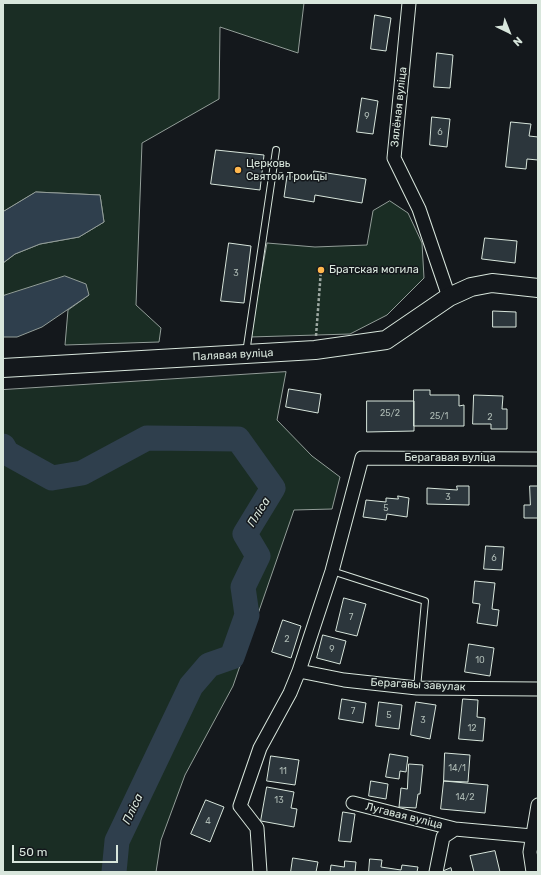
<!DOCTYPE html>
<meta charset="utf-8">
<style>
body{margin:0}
#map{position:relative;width:541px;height:875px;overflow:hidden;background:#14181c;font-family:Rubik,sans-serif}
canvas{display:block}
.frame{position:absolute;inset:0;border:4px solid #d8e6dc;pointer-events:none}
.north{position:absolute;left:489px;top:12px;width:40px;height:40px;-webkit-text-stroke:3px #14181c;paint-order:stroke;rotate:137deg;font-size:11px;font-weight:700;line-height:16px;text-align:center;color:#d8e6dc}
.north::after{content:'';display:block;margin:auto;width:14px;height:18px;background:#d8e6dc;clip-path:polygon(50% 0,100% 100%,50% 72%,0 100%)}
.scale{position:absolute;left:12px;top:845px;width:106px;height:18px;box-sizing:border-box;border:2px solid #d8e6dc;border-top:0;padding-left:5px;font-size:12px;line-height:14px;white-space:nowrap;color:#d8e6dc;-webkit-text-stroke:3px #14181c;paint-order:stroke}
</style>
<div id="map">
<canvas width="541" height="875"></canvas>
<div class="frame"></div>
<div class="north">N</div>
<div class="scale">50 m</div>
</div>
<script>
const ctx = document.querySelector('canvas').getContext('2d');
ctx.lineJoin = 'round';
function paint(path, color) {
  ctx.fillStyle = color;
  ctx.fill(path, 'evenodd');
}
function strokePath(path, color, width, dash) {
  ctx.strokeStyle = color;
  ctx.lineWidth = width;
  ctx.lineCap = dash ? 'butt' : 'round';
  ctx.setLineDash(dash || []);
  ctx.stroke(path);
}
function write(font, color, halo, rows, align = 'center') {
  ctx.font = font + ' Rubik,sans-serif';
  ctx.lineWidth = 3;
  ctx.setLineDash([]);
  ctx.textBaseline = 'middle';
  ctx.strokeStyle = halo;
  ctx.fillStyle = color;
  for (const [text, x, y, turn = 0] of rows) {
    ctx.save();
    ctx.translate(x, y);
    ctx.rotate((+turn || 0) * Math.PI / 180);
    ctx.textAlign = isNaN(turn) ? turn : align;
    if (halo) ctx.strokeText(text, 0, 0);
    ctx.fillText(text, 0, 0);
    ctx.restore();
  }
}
const green = new Path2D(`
 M3,3h301l-6,50 -78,-26 -1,72 -77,44 -6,162 25,23 -2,14 -94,3 3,-35 21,-15 -86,1v-33l12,-9 25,-10 39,-7 25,-15 -4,-27 -64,-3 -33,20z
 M390,201l18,12 14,30 2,35 -37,37 -37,19 -100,3 17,-94 48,4 52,-2 6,-34z
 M286,372l-9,48 35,36 28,21 -8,32 -38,1 -61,176 -48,89 -24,65 -5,32h-153v-482z`);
const water = new Path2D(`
 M36,192l64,3 4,27 -25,15 -39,7 -25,10 -12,9v-51z
 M65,276l21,8 3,11 -47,32 -25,10h-14v-41z`);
const river = new Path2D(`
 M3,446l4,7 45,25 30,-5 65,-35 91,1 35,49 -28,46 13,22 -15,31 4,28 -15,42 -23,8 -18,21 -74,155 -3,31`);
const building = new Path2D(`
 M375,15l16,3 -5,33 -15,-2z
 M437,53l16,2 -3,33 -16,-1z
 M362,98l16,3 -5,33 -16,-2z
 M432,117l18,2 -3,28 -17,-2z
 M511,122l20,2 -2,12 9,1v23l-11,-1 -1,10 -20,-2z
 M216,150l48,5 -4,35 -49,-6z
 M314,171l52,8 -4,24 -47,-8 -1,7 -30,-5 3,-21 25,4z
 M485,238l32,3 -2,22 -33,-4z
 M229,243l22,3 -7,57 -23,-2z
 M493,311l23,1v15h-23z
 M289,389l32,5 -3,19 -32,-6z
 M414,390h16v5h29v11l5,-1v21h-50z
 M474,395l29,1 -1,13h5v20h-16v-5h-18z
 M367,401h47v30l-47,1z
 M457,486h12v19l-42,-1v-16l30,2z
 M530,486h8v32h-14v-13h6z
 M398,496l11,2 -2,19 -20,-3 -1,6 -23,-3 3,-17 20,2v-4l12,1z
 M486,546l18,1 -2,23 -18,-1z
 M475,581l20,2 -3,26 7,1 -2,16 -20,-3 3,-19 -7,-1z
 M344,598l22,6 -9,32 -21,-5z
 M283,620l18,6 -10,32 -19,-6z
 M323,635l23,6 -6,23 -23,-6z
 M469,644l25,4 -4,28 -25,-4z
 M342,699l24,4 -3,20 -24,-4z
 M463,699l15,1 -1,17 8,1 -2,23 -24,-2z
 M379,702l23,3 -3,24 -23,-3z
 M416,702l20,3 -6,34 -19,-4z
 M445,753l25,2 -2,27 -24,-1z
 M390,754l18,3 -2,15 -6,-1 -1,8 -13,-2z
 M271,756l28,4 -4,25 -28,-4z
 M409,764l14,1 -3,29h-2l-2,14 -17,-1 2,-19 6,1z
 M371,781l17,3 -2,15 -17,-3z
 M444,781l44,4 -3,28 -44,-4z
 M267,787l27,5 -3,16 6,1 -3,18 -33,-6z
 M206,800l18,7 -14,35 -19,-8z
 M343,812l12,2 -4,28 -12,-1z
 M495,851l5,21h-26l-4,-16z
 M293,858l25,4 -2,10h-25z
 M370,859l12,1 -1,7 20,3 1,-5 16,2 -1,5h-48z
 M345,861l11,1 -1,10h-25l1,-7 13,2z
 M451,868l1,4h-11z`);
const path = new Path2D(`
 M316,336l5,-66`);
const lane = new Path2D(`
 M246,353l30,-203
 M332,571l93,30 -8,87`);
const street = new Path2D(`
 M409,3l-15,155 25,51 30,88
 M299,671l45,9 73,8 121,1
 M353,803l102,26
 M260,872l-3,-44 -17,-22 20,-58 30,-55 9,-22 33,-100 30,-113 176,1
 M436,872l7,-35 12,-8 77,7
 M533,872l-3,-20 8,-47`);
const secondary = new Path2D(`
 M3,368l312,-18 71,-10 63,-43 22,-10 21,-4 46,5`);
const markers = [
 [238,170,4,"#ffb74d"],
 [321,270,4,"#ffb74d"]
];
const numberNames = [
 ["9",367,116],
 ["6",440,132],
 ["3",236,273],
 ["25/2",390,413],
 ["25/1",439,416],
 ["2",490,417],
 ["3",448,497],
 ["5",386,508],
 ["6",494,558],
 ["7",351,617],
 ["2",287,639],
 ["9",332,649],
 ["10",480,660],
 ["7",353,711],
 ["5",389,715],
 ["3",423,720],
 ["12",472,728],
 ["14/1",457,768],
 ["11",283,771],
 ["14/2",465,797],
 ["13",279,800],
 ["4",208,821]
];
const streetNames = [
 ["Зялёная вуліца",399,107,-84],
 ["Палявая вуліца",233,355,-3],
 ["Берагавая вуліца",450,458],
 ["Берагавы завулак",418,685,3],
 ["Лугавая вуліца",404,816,14]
];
const poiNames = [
 ["Церковь",246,164],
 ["Святой Троицы",246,177],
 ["Братская могила",329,270]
];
const waterNames = [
 ["Пліса",259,512,-58],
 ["Пліса",133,809,-65]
];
paint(green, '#1a2d24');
strokePath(green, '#939e99', 1);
paint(water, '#2f3f4d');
strokePath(water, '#939e99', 1);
strokePath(river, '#2f3f4d', 25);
paint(building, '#2c363c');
strokePath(building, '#d8e6dc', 1);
strokePath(lane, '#d8e6dc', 8);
strokePath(street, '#d8e6dc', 15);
strokePath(secondary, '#d8e6dc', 20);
strokePath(path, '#9da8a2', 2.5, [3, 2]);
strokePath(lane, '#14181c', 6);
strokePath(street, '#14181c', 13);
strokePath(secondary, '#14181c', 18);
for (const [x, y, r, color] of markers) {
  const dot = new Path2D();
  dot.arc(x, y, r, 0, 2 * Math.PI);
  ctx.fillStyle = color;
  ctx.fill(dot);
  strokePath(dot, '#14181c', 1.5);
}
write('9px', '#adbab4', null, numberNames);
write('11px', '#d8e6dc', '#14181c', streetNames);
write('11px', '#d8e6dc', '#14181c', poiNames, 'left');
write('italic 12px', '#d8e6dc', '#14181c', waterNames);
</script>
